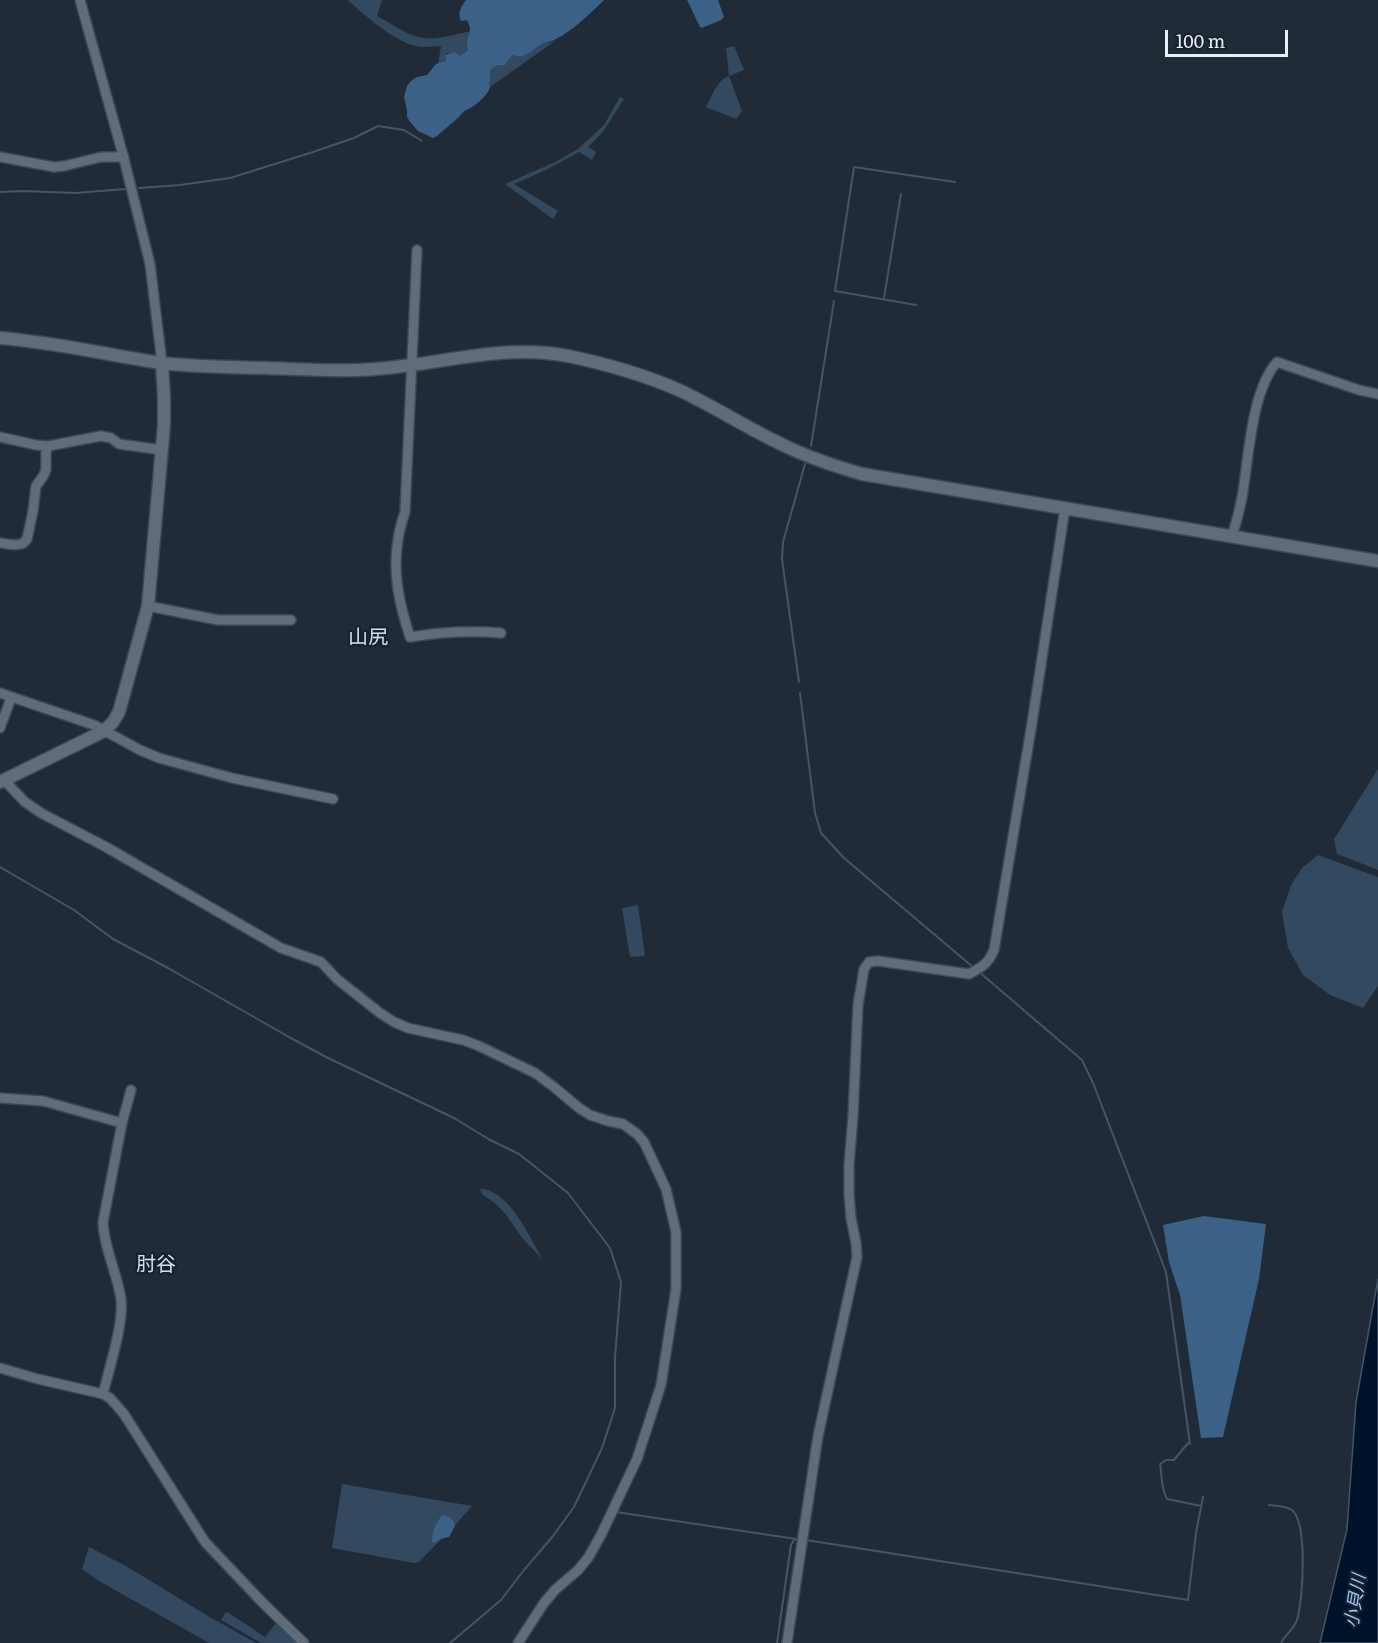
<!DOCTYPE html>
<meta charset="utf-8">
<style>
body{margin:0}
#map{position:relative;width:1378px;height:1643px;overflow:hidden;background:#202b37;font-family:Literata,serif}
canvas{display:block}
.scale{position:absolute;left:1165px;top:30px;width:123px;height:27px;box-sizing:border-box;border:3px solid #e9f0f8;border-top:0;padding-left:8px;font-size:18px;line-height:21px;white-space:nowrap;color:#e9f0f8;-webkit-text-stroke:4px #16212d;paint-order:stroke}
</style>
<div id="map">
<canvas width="1378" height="1643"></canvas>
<div class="scale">100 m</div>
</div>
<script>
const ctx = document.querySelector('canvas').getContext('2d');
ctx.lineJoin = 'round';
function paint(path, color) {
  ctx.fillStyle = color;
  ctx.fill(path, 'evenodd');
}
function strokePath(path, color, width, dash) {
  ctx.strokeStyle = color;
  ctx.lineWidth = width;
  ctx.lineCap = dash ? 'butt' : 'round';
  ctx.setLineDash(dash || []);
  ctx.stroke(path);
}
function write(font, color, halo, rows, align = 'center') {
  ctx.font = font + ' Literata,"Noto Sans JP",serif';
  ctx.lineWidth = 4.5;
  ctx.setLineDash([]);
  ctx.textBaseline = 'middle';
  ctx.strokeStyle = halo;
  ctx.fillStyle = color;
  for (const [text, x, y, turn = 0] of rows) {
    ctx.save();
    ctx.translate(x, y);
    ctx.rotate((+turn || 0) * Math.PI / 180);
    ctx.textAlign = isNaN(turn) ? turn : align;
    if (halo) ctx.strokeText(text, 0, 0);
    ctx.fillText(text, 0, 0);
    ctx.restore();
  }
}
const green = new Path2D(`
 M348,0h34l-5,16c12,6 25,16 38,20 18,6 38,-1 56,-5l-3,19 -8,6 -13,-3 -2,2v3l2,3 -9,3 3,-18c-8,0 -17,2 -25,0 -21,-4 -52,-31 -68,-46z
 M555,41l-65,46 -1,-3 2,-5 -1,-9 22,-15c12,5 22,-5 31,-12h6z
 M734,46l10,24 -15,6 13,35 -6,8 -30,-12c6,-11 11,-27 23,-31l-3,-28z
 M620,97l4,2 -21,33 -15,15 8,5 -4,8 -13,-8 -33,18 -32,14 44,27 -5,8 -48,-35 50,-22 23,-13 26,-24z
 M1378,769v101l-41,-16 -3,-15z
 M1318,855l60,22v109l-15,22 -33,-13 -27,-20 -15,-27 -6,-36 9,-27 11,-17z
 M638,905l7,51 -15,1 -8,-49z
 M480,1189c28,-1 50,49 63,71l-20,-21 -16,-23 -11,-12 -14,-10z
 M342,1484l130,22 -15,17 -38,39 -5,1 -82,-15z
 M89,1547l37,19 82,50 48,27h-47l-110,-62 -17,-12z
 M226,1612l3,1 36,24 11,-14 22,20h-37l-40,-23z`);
const forest = new Path2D(`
 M466,0h138c-13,13 -44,43 -61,43 -10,7 -18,17 -31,12l-7,10h-7l-8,5 1,9 -2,5 1,3c-2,9 -18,22 -26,24l-5,6 -22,19 -4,2 -15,-7 -7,-8 -4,-6v-7l-3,-13 3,-11 4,-5 6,-4 10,-2 9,-11 10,-3 -1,-6 9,-3 6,4 8,-6c-4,-14 7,-15 -1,-30l-6,1c-4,-8 0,-14 5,-21z
 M687,0h31l6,17 -3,3 -19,8 -2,-1z
 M1204,1216l62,8 -7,55 -36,158 -22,1 -21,-143 -11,-33 -6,-37z
 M443,1515c6,1 11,4 12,11l-6,11 -9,2 -5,4 -3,-1c-1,-7 5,-23 11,-27z`);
const water = new Path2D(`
 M1378,1279v364h-58l27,-114 9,-127z`);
const stream = new Path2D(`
 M139,188l41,-3 50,-7 80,-25 44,-15 24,-12 26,4 18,11
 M0,192l23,-1 52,2 51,-4
 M884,298l17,-104
 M916,305l-81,-14 19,-124 101,15
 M811,446l23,-145
 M799,682l-17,-123 1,-17 22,-78
 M800,693l15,120 6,20 23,25 130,110
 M0,867l74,43 39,29 55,29 121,69 37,20 128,61 36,22 29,14 49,39 42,55 11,34 -6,75v51l-13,40 -28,59 -21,29 -29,34 -23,30 -51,43
 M978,971l104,89 11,23 73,189 24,172
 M1188,1443l-14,17h-8l-6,4c2,11 1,25 7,35l34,7
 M1269,1505c7,1 17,1 23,5 16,13 11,91 5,110 -3,9 -12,15 -16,23
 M616,1512l180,27
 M806,1540l382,60 8,-67 7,-36
 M777,1643l14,-98 3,-5 6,-1`);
const minor = new Path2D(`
 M80,0l43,155 27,109 12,99
 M0,157l54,10 10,-1 37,-9h23
 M417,250l-12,262c-3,9 -6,18 -7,28 -6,34 2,66 12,97 31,-5 60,-7 91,-4
 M0,437l36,8 12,1 53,-10 10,2 8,6 43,6
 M1232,537c4,-15 9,-30 11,-46 6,-37 9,-101 34,-129l82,28 19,4
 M0,543c9,1 22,5 27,-4l6,-28 3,-25 8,-11 2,-6v-17l2,-6
 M148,606l70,14h73
 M0,693l94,32 46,25 19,8 73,20 101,21
 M0,728l11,-30
 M4,780l21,22 16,11 65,34 175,101 40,14 16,17 43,34 14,9 14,6 55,12 16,6 56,27 19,14 25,21 11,7 18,6 15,3 14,10 7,8 22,47 10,43v57l-15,96 -24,74 -36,76 -13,23 -10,12 -23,20 -11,13 -26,40
 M0,1098l43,3 79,22
 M0,1368l38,11 65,15 7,4 14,16 81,128 58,61 41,40
 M103,1394c6,-25 21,-71 18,-95 -4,-27 -17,-50 -18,-77l19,-99 9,-33
 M787,1643l31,-207 39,-179 -1,-14 -5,-25 -2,-24v-29l4,-49 5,-111 6,-36 5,-7 9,-1 91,13c13,-7 19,-10 25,-24l38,-227 33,-215`);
const tertiary = new Path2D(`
 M0,338c54,4 108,17 161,25 35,4 70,4 105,5 30,1 60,3 90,2 73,-1 139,-28 212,-14 39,8 77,19 113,35 34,16 66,37 100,53 26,13 53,22 81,30l516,87
 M0,782l104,-51 9,-9 6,-10 29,-106 16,-181v-27l-2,-35`);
const waterNames = [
 ["小貝川",1356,1601,-81]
];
const quarterNames = [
 ["山尻",368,638],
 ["肘谷",156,1265]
];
paint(green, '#324960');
paint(forest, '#3b6187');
paint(water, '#00112a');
strokePath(water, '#465468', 1.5);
strokePath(stream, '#465468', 2);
strokePath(minor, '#3f4852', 12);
strokePath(tertiary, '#3f4852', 15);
strokePath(minor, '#5f6c7a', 9);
strokePath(tertiary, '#5f6c7a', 12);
write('italic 18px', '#9ac9f9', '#16212d', waterNames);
write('20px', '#d1e0f0', '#16212d', quarterNames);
</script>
